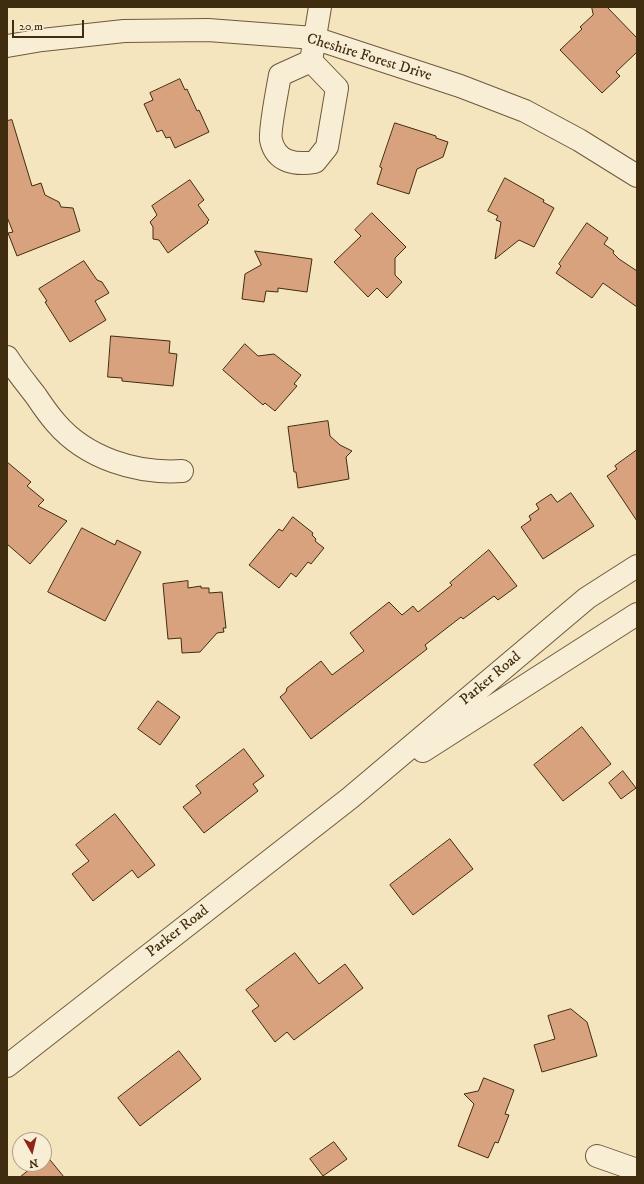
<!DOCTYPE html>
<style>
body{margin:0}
#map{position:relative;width:644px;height:1184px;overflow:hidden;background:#f5e5bf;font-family:"IM FELL DW Pica",serif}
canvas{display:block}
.frame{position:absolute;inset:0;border:8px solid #402c0e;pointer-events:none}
.north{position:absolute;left:12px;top:1132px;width:40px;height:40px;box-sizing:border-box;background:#f8eed5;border:1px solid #aea085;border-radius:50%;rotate:172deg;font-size:11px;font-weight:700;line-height:16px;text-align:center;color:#402c0e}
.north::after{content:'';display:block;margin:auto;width:14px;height:18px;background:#8f2418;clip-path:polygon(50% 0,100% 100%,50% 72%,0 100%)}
.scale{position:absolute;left:12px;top:20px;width:72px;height:18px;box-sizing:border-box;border:2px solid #402c0e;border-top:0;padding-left:5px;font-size:12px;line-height:14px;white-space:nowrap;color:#402c0e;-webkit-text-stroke:3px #f8eed5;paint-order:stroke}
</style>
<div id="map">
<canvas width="644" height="1184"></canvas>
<div class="frame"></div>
<div class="north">N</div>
<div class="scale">20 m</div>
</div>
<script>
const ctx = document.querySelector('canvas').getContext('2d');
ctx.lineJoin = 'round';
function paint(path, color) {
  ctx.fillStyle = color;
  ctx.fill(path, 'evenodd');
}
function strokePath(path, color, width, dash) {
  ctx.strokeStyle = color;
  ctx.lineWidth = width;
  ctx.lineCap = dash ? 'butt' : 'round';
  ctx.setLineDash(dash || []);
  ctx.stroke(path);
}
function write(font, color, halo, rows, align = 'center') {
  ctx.font = font + ' "IM FELL DW Pica",serif';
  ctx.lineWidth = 3.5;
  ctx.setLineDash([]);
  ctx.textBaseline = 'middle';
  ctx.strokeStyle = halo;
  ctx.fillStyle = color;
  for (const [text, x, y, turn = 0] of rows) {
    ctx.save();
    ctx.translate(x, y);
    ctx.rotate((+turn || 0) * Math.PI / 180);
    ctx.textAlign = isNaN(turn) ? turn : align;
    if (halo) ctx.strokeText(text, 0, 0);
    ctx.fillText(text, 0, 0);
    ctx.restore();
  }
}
const building = new Path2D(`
 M592,7h15l30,31v14l-21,20 4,4 -18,17 -42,-43 22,-21 -2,-2 13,-12z
 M180,79l5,11 2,-1 10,22 2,-1 10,22 -34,16 -5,-11 -4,1 -4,-8 -5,2 -13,-28 9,-4 -3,-7z
 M12,120l20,66 9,-3 4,12 14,7 2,5 12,1 7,23 -63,25 -9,-23 5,-1 -6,-15v-96z
 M395,123l41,13v2l12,4 -5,15 -26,12 -8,25 -32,-10 5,-16 -2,-1z
 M505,178l39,22 -1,2 11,6 -20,39 -15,-7 -24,19 6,-37 -5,-2 2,-4 -10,-5z
 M190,180l14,20 -6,5 11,15 -2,2 1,1 -40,30 -9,-13 -6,-1v-12l-3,-5 7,-7 -5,-9z
 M372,213l34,34 -11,11v17l7,7 -15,16 -10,-10 -9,9 -34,-35 27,-26 -6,-6z
 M587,223l21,15 -4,6 10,7 -1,2 6,6 18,12v36l-34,-24 -11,15 -36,-25 5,-7 -2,-2z
 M255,251l57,8 -5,33 -29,-4v4l-12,-1 -2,11 -22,-3 3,-25 16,-9z
 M84,261l13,19 5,2 7,11 -14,8 11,19 -36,22 -25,-40 2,-1 -8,-12z
 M111,336l59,5 -1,12 8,1 -4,32 -51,-5v-3l-14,-1z
 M245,344l13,12 16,-2 27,21 -7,9 3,2 -22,25 -10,-8 -2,2 -40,-35z
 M328,421l2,15 10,9 12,6 -6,6 3,22 -51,9 -2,-16h-2l-6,-45z
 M637,450v71l-30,-45 10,-7 -2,-3z
 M7,462l24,20 -4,4 17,14 -6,6 29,15 -37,43 -23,-20z
 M571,493l23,33 -51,33 -22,-32 10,-7 -2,-4 10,-7 -3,-5 15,-10 6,8z
 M293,517l20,16 -1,2 4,4 -1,2 9,7 -13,16 -3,-2 -12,15 -5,-4 -12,15 -30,-23 30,-36 3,2z
 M82,528l33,17 2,-5 24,12 -36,69 -57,-29z
 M489,550l28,36 -19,14 -4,-4 -31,23 -2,-2 -36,28 2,4 -116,90 -31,-42 6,-5 1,-4 34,-27 11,14 32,-24 -14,-18 39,-31 13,13 11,-9 5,6 34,-27 -2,-2z
 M188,581v7l13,-2v2h8v5l13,-1 4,36h-3l1,4 -7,1 -17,19 -18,1 -1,-15 -13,1 -5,-55z
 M158,701l22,16 -20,28 -22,-16z
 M582,727l29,37 -48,37 -29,-36z
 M244,749l20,27 -11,8 5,7 -54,42 -21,-26 18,-14 -5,-7z
 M623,771l13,17 -15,11 -12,-16z
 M115,814l40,51 -17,13 -6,-8 -39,31 -21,-27 17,-13 -13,-16z
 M450,839l23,30 -60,46 -23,-30z
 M295,953l24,31 26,-20 18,24 -69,52 -7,-8 -12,10 -23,-31 7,-5 -13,-16z
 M571,1009l16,13 10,34 -55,16 -8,-27 21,-6 -7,-23z
 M179,1051l22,28 -61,47 -22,-28z
 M484,1078l30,12 -9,24 4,1 -11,28 -3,-1 -7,16 -30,-12 16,-42 -10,-10 14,-3z
 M334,1142l13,17 -24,17 -13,-17z
 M46,1155l18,22h-44l16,-13h8v-7z`);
const minor = new Path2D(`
 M7,46l35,-6 82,-9 84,-1 106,8 146,48 65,25 54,29 58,36
 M311,61l26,27 -10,59 -12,15c-19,3 -39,1 -44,-22 -2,-8 7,-54 9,-65l31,-14 9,-54
 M7,357c9,14 19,26 29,39 6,9 12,18 20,27 30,35 80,51 126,48
 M423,751l214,-137
 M7,1066l343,-268 237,-200 50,-32
 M597,1156l40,14`);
const streetNames = [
 ["Cheshire Forest Drive",369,58,17],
 ["Parker Road",491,679,-40],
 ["Parker Road",178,932,-38]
];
paint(building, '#d9a27e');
strokePath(building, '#402c0e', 1);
strokePath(minor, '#6d5a3a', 24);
strokePath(minor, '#f8eed5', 22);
write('15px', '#402c0e', '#f8eed5', streetNames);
</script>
